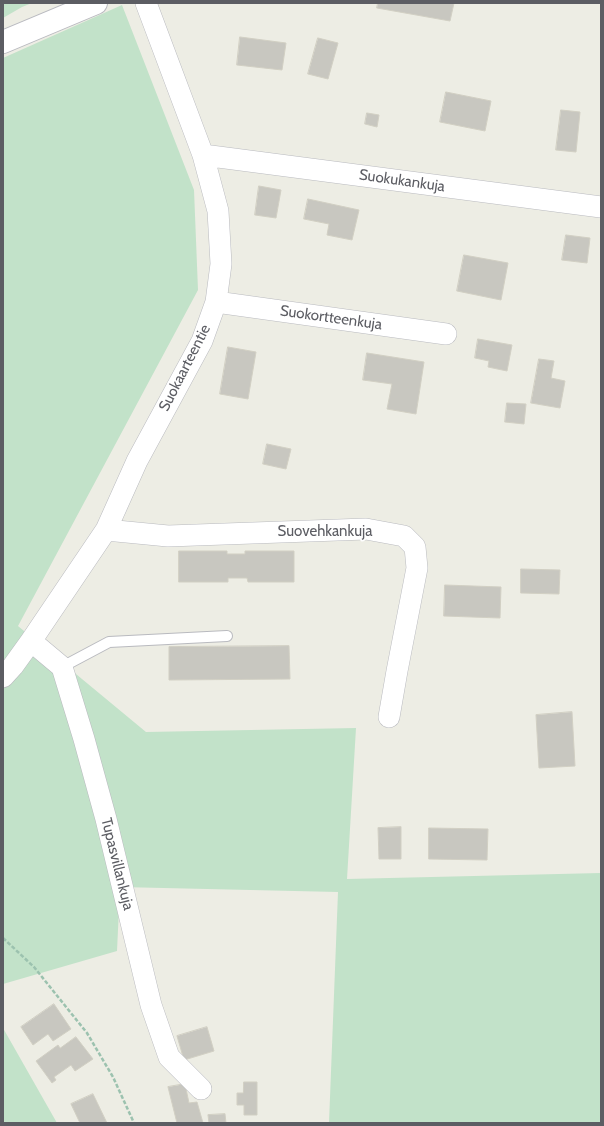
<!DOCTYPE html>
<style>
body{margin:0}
#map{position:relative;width:604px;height:1126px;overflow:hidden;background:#edede4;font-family:Cabin,sans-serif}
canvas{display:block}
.frame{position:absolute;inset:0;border:4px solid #5c5d63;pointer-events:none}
</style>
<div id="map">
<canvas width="604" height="1126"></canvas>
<div class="frame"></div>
</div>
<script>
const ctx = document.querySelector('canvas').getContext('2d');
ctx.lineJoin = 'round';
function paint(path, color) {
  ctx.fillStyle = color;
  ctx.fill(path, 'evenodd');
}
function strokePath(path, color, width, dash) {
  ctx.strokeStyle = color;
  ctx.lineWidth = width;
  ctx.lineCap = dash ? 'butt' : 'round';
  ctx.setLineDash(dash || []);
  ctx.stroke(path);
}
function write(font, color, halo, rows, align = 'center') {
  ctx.font = font + ' Cabin,sans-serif';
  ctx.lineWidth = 3.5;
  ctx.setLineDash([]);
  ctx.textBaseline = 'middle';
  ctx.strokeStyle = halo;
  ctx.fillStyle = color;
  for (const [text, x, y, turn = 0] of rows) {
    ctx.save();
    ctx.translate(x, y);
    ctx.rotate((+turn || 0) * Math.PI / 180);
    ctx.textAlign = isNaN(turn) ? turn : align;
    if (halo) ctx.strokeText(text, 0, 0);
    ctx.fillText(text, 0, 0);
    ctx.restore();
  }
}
const green = new Path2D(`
 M3,3h29l-10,4 -19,11z
 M122,5l72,185 4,100 -180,336 128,106 210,-4 -9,151 254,-6v250h-272l9,-231 -218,-5 -3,64 -114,33v-926z
 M3,1028l54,95h-54z`);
const building = new Path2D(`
 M378,3h76l-4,18 -73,-13z
 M240,37l46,6 -4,27 -45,-5z
 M318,38l20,5 -10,36 -20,-5z
 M446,92l45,9 -6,30 -45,-9z
 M561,110l19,2 -4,40 -20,-2z
 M367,113l12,2 -2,12 -12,-3z
 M259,186l22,4 -5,28 -21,-3z
 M308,199l51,11 -7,30 -25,-5 2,-11 -25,-5z
 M566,235l24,3 -3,25 -25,-3z
 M464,255l44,8 -7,37 -44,-9z
 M478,339l34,6 -5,26 -19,-4 1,-6 -14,-3z
 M228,347l28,5 -8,47 -28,-5z
 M367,353l57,9 -8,52 -29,-5 5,-25 -29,-4z
 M539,359l15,2 -3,17 14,3 -5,27 -29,-5z
 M507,403l19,1 -2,20 -19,-2z
 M267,444l24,5 -5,20 -23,-5z
 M179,551h48v3h18v-3h49v31h-46l-1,-4h-19v4h-49z
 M521,569l39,1 -1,24 -38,-1z
 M445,585l56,2 -1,31 -56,-2z
 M289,646l1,33 -121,1v-33z
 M572,712l3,54 -36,2 -3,-53z
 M401,827v32h-22l-1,-31z
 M429,828l59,1 -1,31 -58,-1z
 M54,1004l17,25 -18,12 -5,-7 -15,11 -12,-18z
 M207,1027l7,24 -30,9 -7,-24z
 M76,1037l17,22 -18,12 -4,-6 -17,12 2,3 -4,3 -16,-22 22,-16 2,3z
 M244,1082h13v33h-13v-10h-7v-12h6z
 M185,1084l4,19 8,-1 6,21h-26l-9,-36z
 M93,1094l14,29h-27l-9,-19z
 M225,1114l1,9h-17l-1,-8z`);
const path = new Path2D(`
 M3,938l31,29 53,66 26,44 21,46`);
const lane = new Path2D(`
 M62,667l47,-25 118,-6`);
const street = new Path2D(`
 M203,155l398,52
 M216,302l230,32
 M106,530l62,6 198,-7 38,7 11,11 2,21 -20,103 -8,46
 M31,641l31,26 22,72 22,80 45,186 18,52 32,32
 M3,677l10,-11 18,-25 75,-111 31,-69 65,-120 14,-39 5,-38 -3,-53 -15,-56 -57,-152`);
const secondary = new Path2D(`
 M3,42l93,-39`);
const streetNames = [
 ["Suokukankuja",402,181,8],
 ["Suokortteenkuja",331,318,8],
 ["Suokaarteentie",185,368,-63],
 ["Suovehkankuja",325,532],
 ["Tupasvillankuja",117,864,76]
];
paint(green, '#c2e2c9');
paint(building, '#c8c7c0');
strokePath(building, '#d1cfc3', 1);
strokePath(lane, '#b9babf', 12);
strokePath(street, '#b9babf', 22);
strokePath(secondary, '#b9bac0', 24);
strokePath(path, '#9cc2af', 2.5, [4, 2]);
strokePath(lane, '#fff', 10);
strokePath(street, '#fff', 21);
strokePath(secondary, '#fff', 22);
write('15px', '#5c5d63', '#fff', streetNames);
</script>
